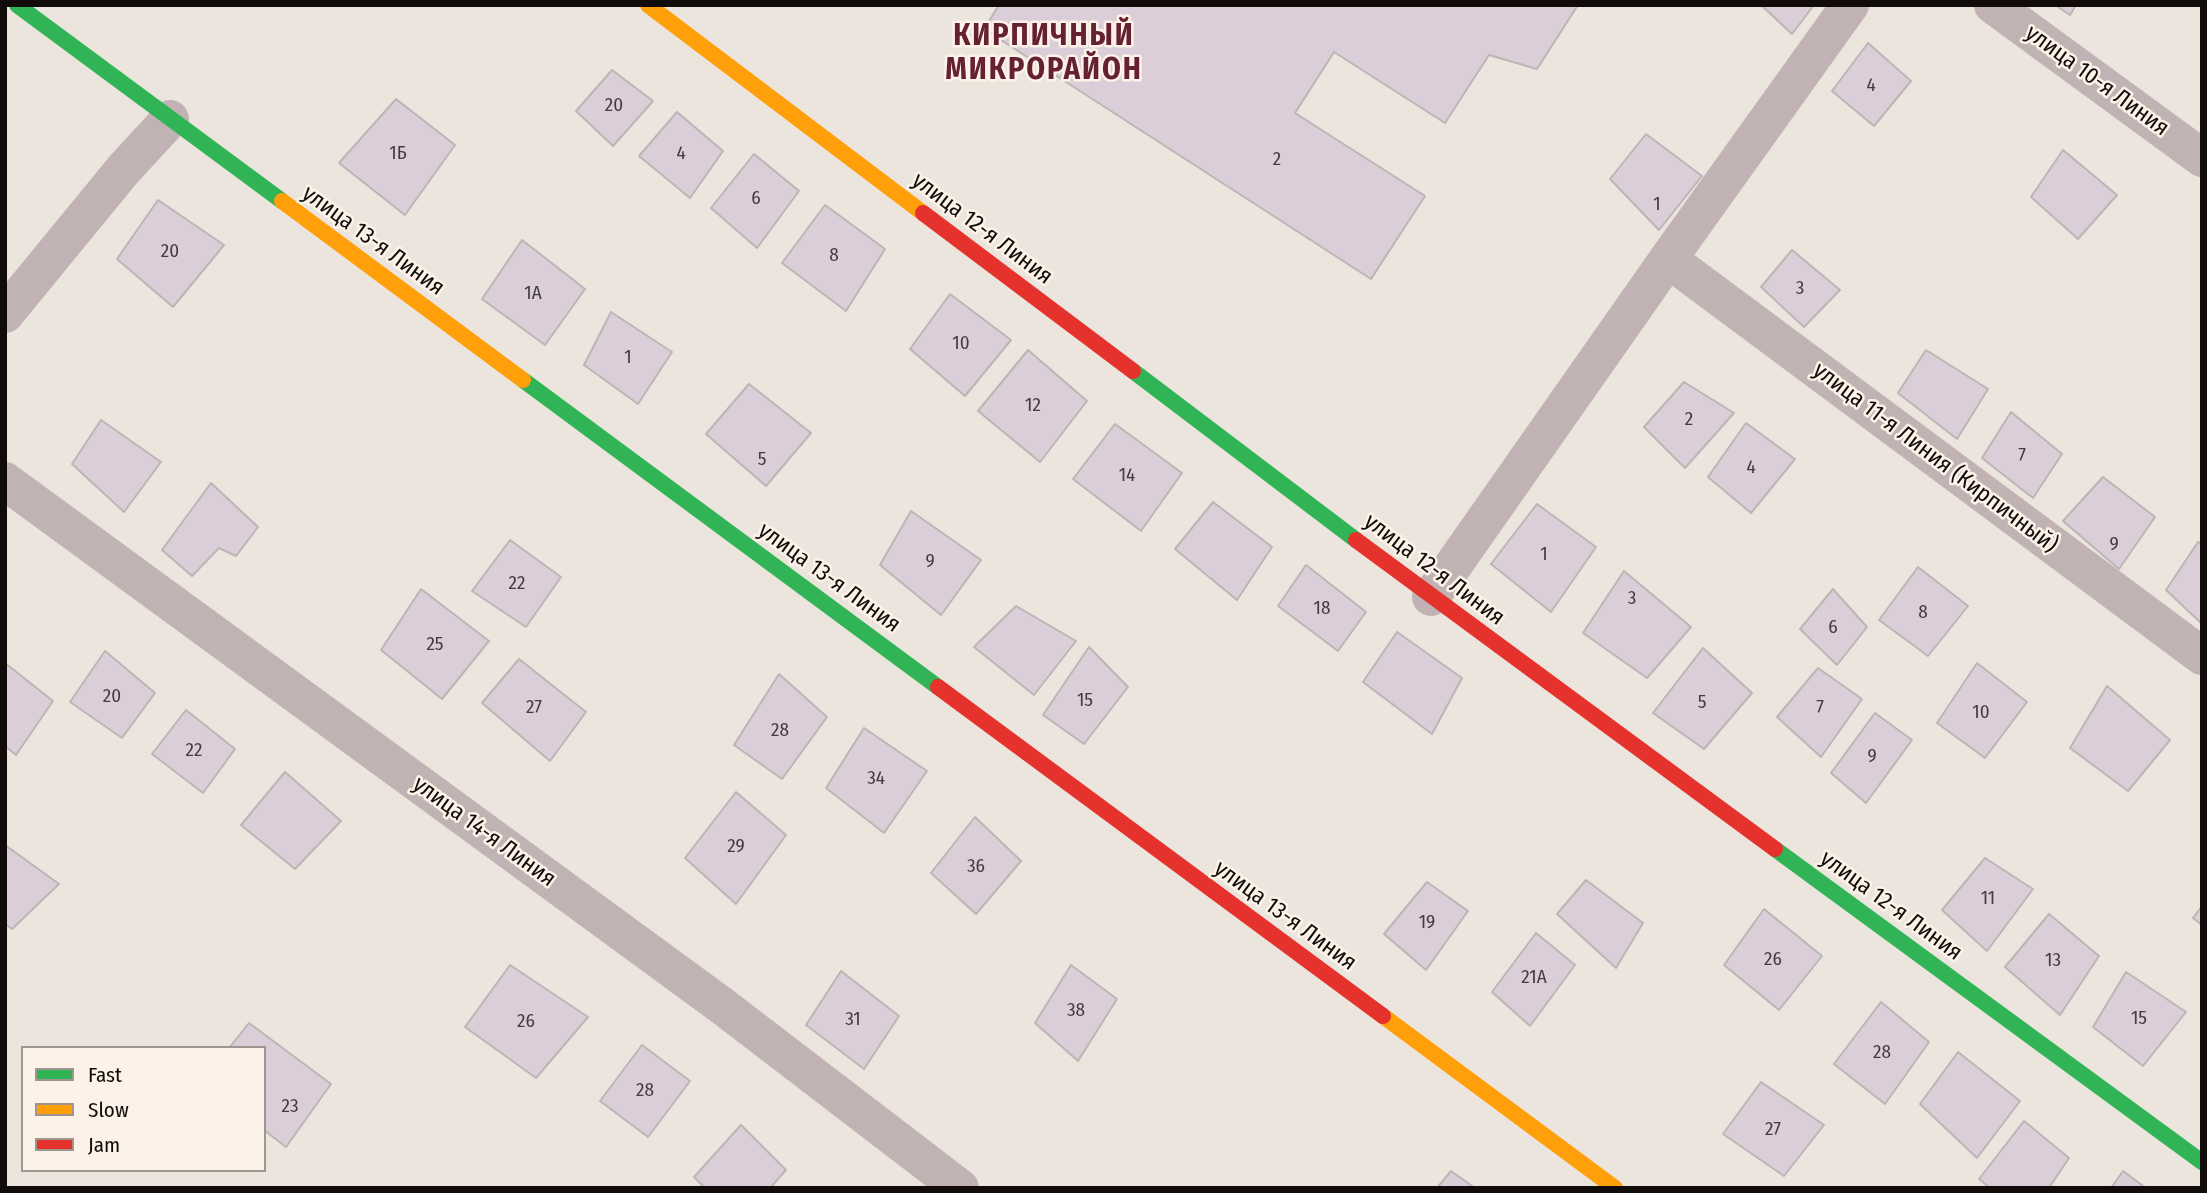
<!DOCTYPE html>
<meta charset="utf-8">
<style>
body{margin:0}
#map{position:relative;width:2207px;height:1193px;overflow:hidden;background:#ece5de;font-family:"Fira Sans Condensed",sans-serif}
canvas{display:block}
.frame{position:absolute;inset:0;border:7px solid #110c09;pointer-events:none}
.legend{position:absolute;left:21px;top:1046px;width:245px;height:126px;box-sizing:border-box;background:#fdf2e8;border:2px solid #9f968f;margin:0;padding:9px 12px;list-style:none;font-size:21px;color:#110c09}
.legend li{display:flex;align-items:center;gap:14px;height:35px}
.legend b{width:35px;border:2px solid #9f968f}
</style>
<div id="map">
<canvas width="2207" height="1193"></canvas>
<div class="frame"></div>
<ul class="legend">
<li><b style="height:9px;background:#30b455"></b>Fast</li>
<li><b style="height:9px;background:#ff9f0a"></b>Slow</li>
<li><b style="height:9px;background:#e5322d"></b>Jam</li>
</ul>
</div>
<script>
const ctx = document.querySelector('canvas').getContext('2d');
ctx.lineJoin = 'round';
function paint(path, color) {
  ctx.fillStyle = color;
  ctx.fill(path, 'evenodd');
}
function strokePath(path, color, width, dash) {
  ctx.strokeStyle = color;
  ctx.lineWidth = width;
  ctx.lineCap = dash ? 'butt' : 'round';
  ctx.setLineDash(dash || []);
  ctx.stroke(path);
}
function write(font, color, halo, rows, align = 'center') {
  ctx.font = font + ' "Fira Sans Condensed",sans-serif';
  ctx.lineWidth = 5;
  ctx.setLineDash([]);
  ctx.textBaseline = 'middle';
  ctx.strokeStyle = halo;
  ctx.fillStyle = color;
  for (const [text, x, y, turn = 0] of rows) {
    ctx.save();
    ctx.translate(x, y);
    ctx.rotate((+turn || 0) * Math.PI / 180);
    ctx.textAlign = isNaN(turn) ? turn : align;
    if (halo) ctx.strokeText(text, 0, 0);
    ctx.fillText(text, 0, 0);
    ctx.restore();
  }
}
const building = new Path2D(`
 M999,5h579l-41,64 -48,-14 -44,68 -111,-71 -39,61 130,83 -54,83 -387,-250z
 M1761,5h53l-22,29z
 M2055,5h21l-6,10z
 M1868,43l43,38 -37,45 -42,-35z
 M612,70l41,31 -40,45 -37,-35z
 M396,99l59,46 -50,70 -66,-52z
 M677,112l46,39 -33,47 -51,-42z
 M1646,134l56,42 -43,54 -49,-51z
 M2063,150l54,45 -39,44 -47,-42z
 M754,154l45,37 -42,57 -46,-40z
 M158,200l66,45 -51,62 -56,-48z
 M825,205l60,44 -39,62 -64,-48z
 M522,240l63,49 -40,56 -63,-46z
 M1792,250l48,40 -36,37 -43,-40z
 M950,294l61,46 -46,56 -55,-47z
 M611,312l61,40 -34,52 -54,-39z
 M1028,350l59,51 -47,61 -62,-51z
 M1926,350l62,39 -31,50 -59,-46z
 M1684,382l50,31 -49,55 -41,-41z
 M749,384l62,49 -45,53 -60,-52z
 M2011,412l51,42 -29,44 -51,-40z
 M101,420l60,42 -37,50 -52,-48z
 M1746,423l49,36 -44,54 -43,-36z
 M1115,424l67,49 -41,58 -68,-52z
 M2103,477l52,40 -36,52 -56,-48z
 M211,483l47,44 -22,29 -17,-8 -27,28 -30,-26z
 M1213,502l59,45 -35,53 -62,-51z
 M1537,504l59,43 -45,65 -60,-48z
 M911,511l70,49 -40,55 -61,-50z
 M510,540l51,37 -35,50 -54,-36z
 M2198,542l4,2v80l-36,-34z
 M1306,565l60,47 -28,39 -60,-45z
 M1918,567l50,39 -40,50 -49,-36z
 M1624,571l67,56 -44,51 -64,-45z
 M421,589l68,52 -47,58 -61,-49z
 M1833,589l34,38 -30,38 -37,-36z
 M1016,606l60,35 -42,54 -60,-48z
 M1397,632l65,46 -30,56 -69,-52z
 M1089,647l39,40 -44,57 -41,-29z
 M1703,648l49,45 -48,56 -51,-36z
 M105,651l50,42 -33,45 -52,-36z
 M519,659l67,53 -36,49 -68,-58z
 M5,663l48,38 -37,54 -11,-9z
 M1977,663l50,39 -42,56 -48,-35z
 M1818,668l44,31 -41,58 -44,-40z
 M779,674l48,43 -45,62 -48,-34z
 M2107,686l63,54 -42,51 -58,-43z
 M186,710l49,39 -32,44 -51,-39z
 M1875,713l37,27 -46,63 -35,-30z
 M864,728l63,43 -43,62 -58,-45z
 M285,772l56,49 -46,48 -54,-44z
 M736,792l50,43 -50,69 -51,-46z
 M975,817l46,44 -45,53 -45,-41z
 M5,845l54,39 -47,45 -7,-5z
 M1985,858l48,31 -46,62 -45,-41z
 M1586,880l57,43 -27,45 -59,-54z
 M1427,882l41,29 -42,59 -42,-36z
 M2202,906v19l-9,-7z
 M1764,909l58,47 -43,54 -55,-45z
 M2049,914l50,42 -39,59 -55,-48z
 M1536,933l39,32 -45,61 -38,-34z
 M510,965l78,52 -52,61 -71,-51z
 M1071,965l46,34 -39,62 -43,-38z
 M841,971l58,45 -35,53 -58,-44z
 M2126,972l60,40 -43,54 -50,-39z
 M1881,1002l48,40 -44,62 -51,-40z
 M249,1023l82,61 -45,63 -22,-17v-82h-35z
 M642,1045l48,36 -42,56 -48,-36z
 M1958,1052l62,49 -43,57 -57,-54z
 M1761,1082l63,43 -40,51 -61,-42z
 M2024,1121l45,37 -20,30h-59l-11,-9z
 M741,1125l45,45 -16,18h-65l-11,-11z
 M1451,1171l24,17h-38z
 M2123,1171l23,17h-35z`);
const street = new Path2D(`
 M1993,5l209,153
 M1668,259l534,397
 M5,314l118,-144 47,-51
 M5,481l716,524 239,183
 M1431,597l237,-338 182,-254`);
const fast = new Path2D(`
 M17,5l265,196
 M1133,371l223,169
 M523,380l415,307
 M1775,849l427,313`);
const slow = new Path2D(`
 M648,5l275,208
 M282,201l241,179
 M1383,1016l232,172`);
const jam = new Path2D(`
 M923,213l210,158
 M1356,540l419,309
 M938,687l445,329`);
const numberNames = [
 ["4",1871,86],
 ["20",614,106],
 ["1Б",398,154],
 ["4",681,154],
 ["2",1277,160],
 ["6",756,199],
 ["1",1657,205],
 ["20",170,252],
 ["8",834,256],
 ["3",1800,289],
 ["1А",533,294],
 ["10",961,344],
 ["1",628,358],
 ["12",1033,406],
 ["2",1689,420],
 ["7",2022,456],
 ["5",762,460],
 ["4",1751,468],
 ["14",1127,476],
 ["9",2114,545],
 ["1",1544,555],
 ["9",930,562],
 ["22",517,584],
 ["3",1632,599],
 ["18",1322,609],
 ["8",1923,613],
 ["6",1833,628],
 ["25",435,645],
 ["20",112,697],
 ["15",1085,701],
 ["5",1702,703],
 ["27",534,708],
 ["7",1820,708],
 ["10",1981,713],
 ["28",780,731],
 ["22",194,751],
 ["9",1872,757],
 ["34",876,779],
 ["29",736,847],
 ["36",976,867],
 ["11",1988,899],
 ["19",1427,923],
 ["26",1773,960],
 ["13",2053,961],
 ["21А",1534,978],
 ["38",1076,1011],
 ["15",2139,1019],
 ["31",853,1020],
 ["26",526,1022],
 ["28",1882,1053],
 ["28",645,1091],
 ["23",290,1107],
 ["27",1773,1130]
];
const streetNames = [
 ["улица 10-я Линия",2097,81,36],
 ["улица 12-я Линия",982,229,37],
 ["улица 13-я Линия",373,241,36],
 ["улица 11-я Линия (Кирпичный)",1935,458,37],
 ["улица 12-я Линия",1434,570,37],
 ["улица 13-я Линия",829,578,36],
 ["улица 14-я Линия",484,832,36],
 ["улица 12-я Линия",1891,906,36],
 ["улица 13-я Линия",1285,916,36]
];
const districtNames = [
 ["КИРПИЧНЫЙ",1044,37],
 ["МИКРОРАЙОН",1044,71]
];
paint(building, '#dcced9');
strokePath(building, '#bab6b5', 2);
strokePath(street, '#c1b3b4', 38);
strokePath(fast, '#30b455', 16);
strokePath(slow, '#ff9f0a', 16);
strokePath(jam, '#e5322d', 16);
write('19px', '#443c3d', null, numberNames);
write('23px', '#110c09', '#fdf2e8', streetNames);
ctx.letterSpacing = '2px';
write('bold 30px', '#652031', '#fdf2e8', districtNames);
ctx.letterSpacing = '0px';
</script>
